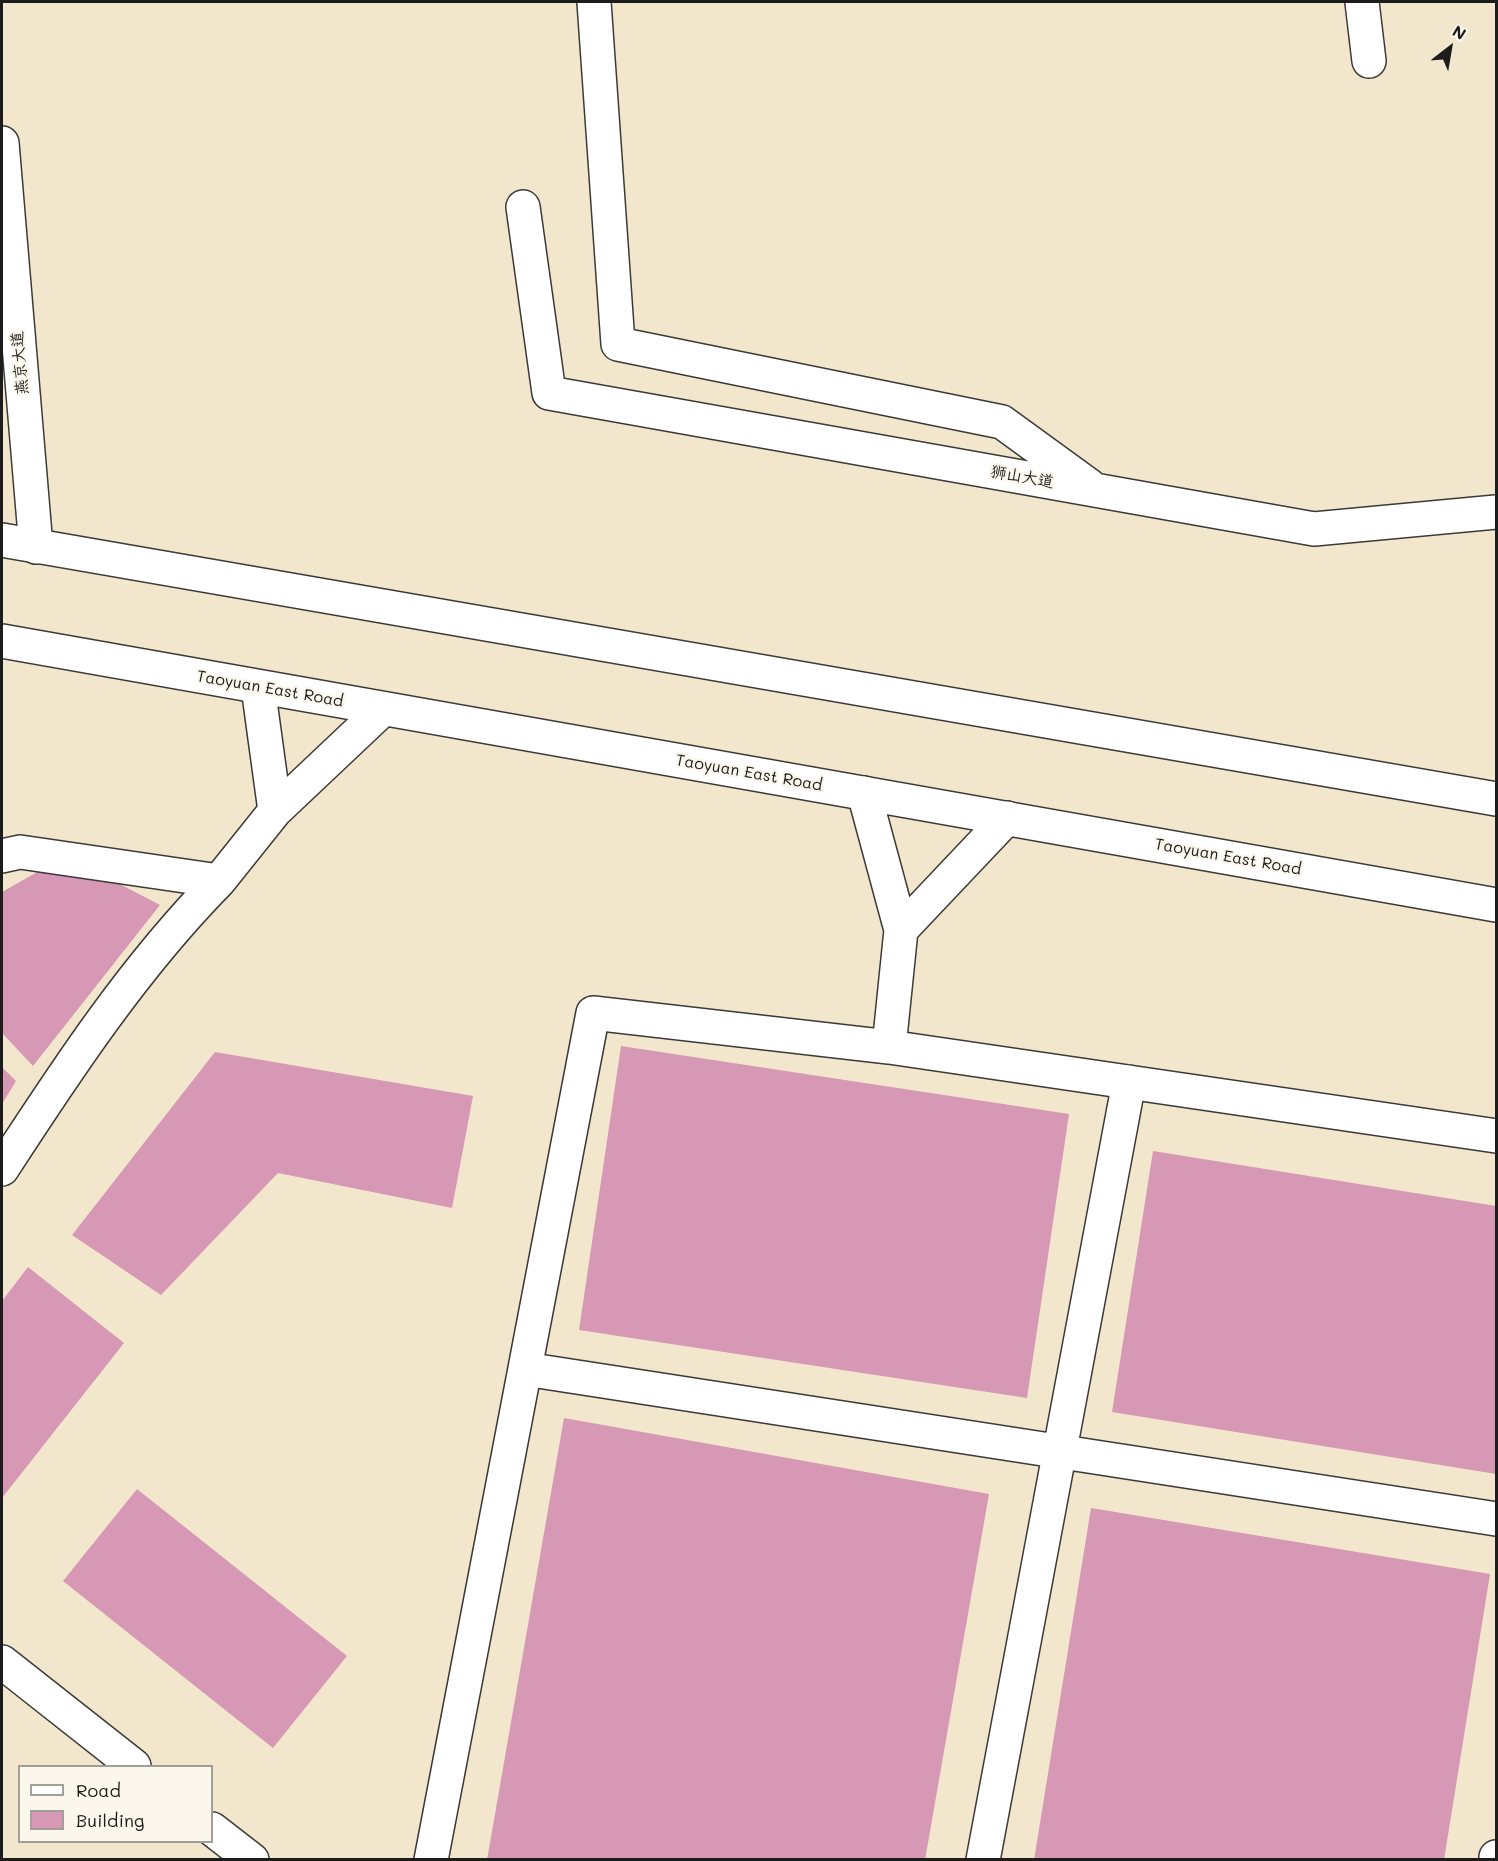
<!DOCTYPE html>
<meta charset="utf-8">
<style>
body{margin:0}
#map{position:relative;width:1498px;height:1861px;overflow:hidden;background:#f2e7cd;font-family:Mali,sans-serif}
canvas{display:block}
.frame{position:absolute;inset:0;border:3px solid #1c1c1c;pointer-events:none}
.legend{position:absolute;left:18px;top:1765px;width:195px;height:78px;box-sizing:border-box;background:#fbf7ec;border:2px solid #a29f99;margin:0;padding:8px 10px;list-style:none;font-size:18px;color:#1c1c1c}
.legend li{display:flex;align-items:center;gap:12px;height:30px}
.legend b{width:30px;border:2px solid #a29f99}
.north{position:absolute;left:1420px;top:18px;width:60px;height:60px;-webkit-text-stroke:4px #fbf7ec;paint-order:stroke;rotate:31deg;font-size:16px;font-weight:700;line-height:24px;text-align:center;color:#1c1c1c}
.north::after{content:'';display:block;margin:auto;width:21px;height:27px;background:#1c1c1c;clip-path:polygon(50% 0,100% 100%,50% 72%,0 100%)}
</style>
<div id="map">
<canvas width="1498" height="1861"></canvas>
<div class="frame"></div>
<ul class="legend">
<li><b style="height:8px;background:#fff"></b>Road</li>
<li><b style="height:16px;background:#d698b4"></b>Building</li>
</ul>
<div class="north">N</div>
</div>
<script>
const ctx = document.querySelector('canvas').getContext('2d');
ctx.lineJoin = 'round';
function paint(path, color) {
  ctx.fillStyle = color;
  ctx.fill(path, 'evenodd');
}
function strokePath(path, color, width, dash) {
  ctx.strokeStyle = color;
  ctx.lineWidth = width;
  ctx.lineCap = dash ? 'butt' : 'round';
  ctx.setLineDash(dash || []);
  ctx.stroke(path);
}
function write(font, color, halo, rows, align = 'center') {
  ctx.font = font + ' Mali,"LXGW WenKai TC",sans-serif';
  ctx.lineWidth = 4.5;
  ctx.setLineDash([]);
  ctx.textBaseline = 'middle';
  ctx.strokeStyle = halo;
  ctx.fillStyle = color;
  for (const [text, x, y, turn = 0] of rows) {
    ctx.save();
    ctx.translate(x, y);
    ctx.rotate((+turn || 0) * Math.PI / 180);
    ctx.textAlign = isNaN(turn) ? turn : align;
    if (halo) ctx.strokeText(text, 0, 0);
    ctx.fillText(text, 0, 0);
    ctx.restore();
  }
}
const building = new Path2D(`
 M39,871l73,9 48,25 -127,161 -31,-33v-141z
 M621,1046l448,68 -42,284 -448,-68z
 M215,1052l258,44 -21,112 -174,-35 -117,122 -89,-60z
 M2,1067l14,14 -14,23z
 M1153,1151l343,55v268l-384,-62z
 M28,1267l96,76 -122,155v-197z
 M564,1418l425,76 -64,366h-438z
 M137,1489l210,167 -74,92 -210,-167z
 M1091,1508l399,66 -46,286h-410z`);
const minor = new Path2D(`
 M594,2l24,342 384,78 88,64
 M1362,2l7,59
 M2,143l34,404
 M523,207l26,186 765,136 182,-17
 M258,687l17,124
 M864,793l37,137 106,-112
 M2,856l18,-4 199,29 56,-70 108,-102
 M889,1047l12,-117
 M2,1169c65,-100 133,-203 217,-288
 M525,1369l971,150
 M2,1662l132,104
 M212,1829l40,31
 M431,1860l162,-847 296,34 607,89
 M983,1860l146,-778
 M1496,1860v-3`);
const major = new Path2D(`
 M2,540l1494,259
 M2,641l1494,264`);
const streetNames = [
 ["燕京大道",20,363,-95],
 ["狮山大道",1022,477,10],
 ["Taoyuan East Road",270,689,10],
 ["Taoyuan East Road",749,773,10],
 ["Taoyuan East Road",1228,857,10]
];
paint(building, '#d698b4');
strokePath(minor, '#3c3a37', 36);
strokePath(major, '#3c3a37', 36);
strokePath(minor, '#fff', 33);
strokePath(major, '#fff', 33);
write('16px', '#1c1c1c', '#fbf7ec', streetNames);
</script>
